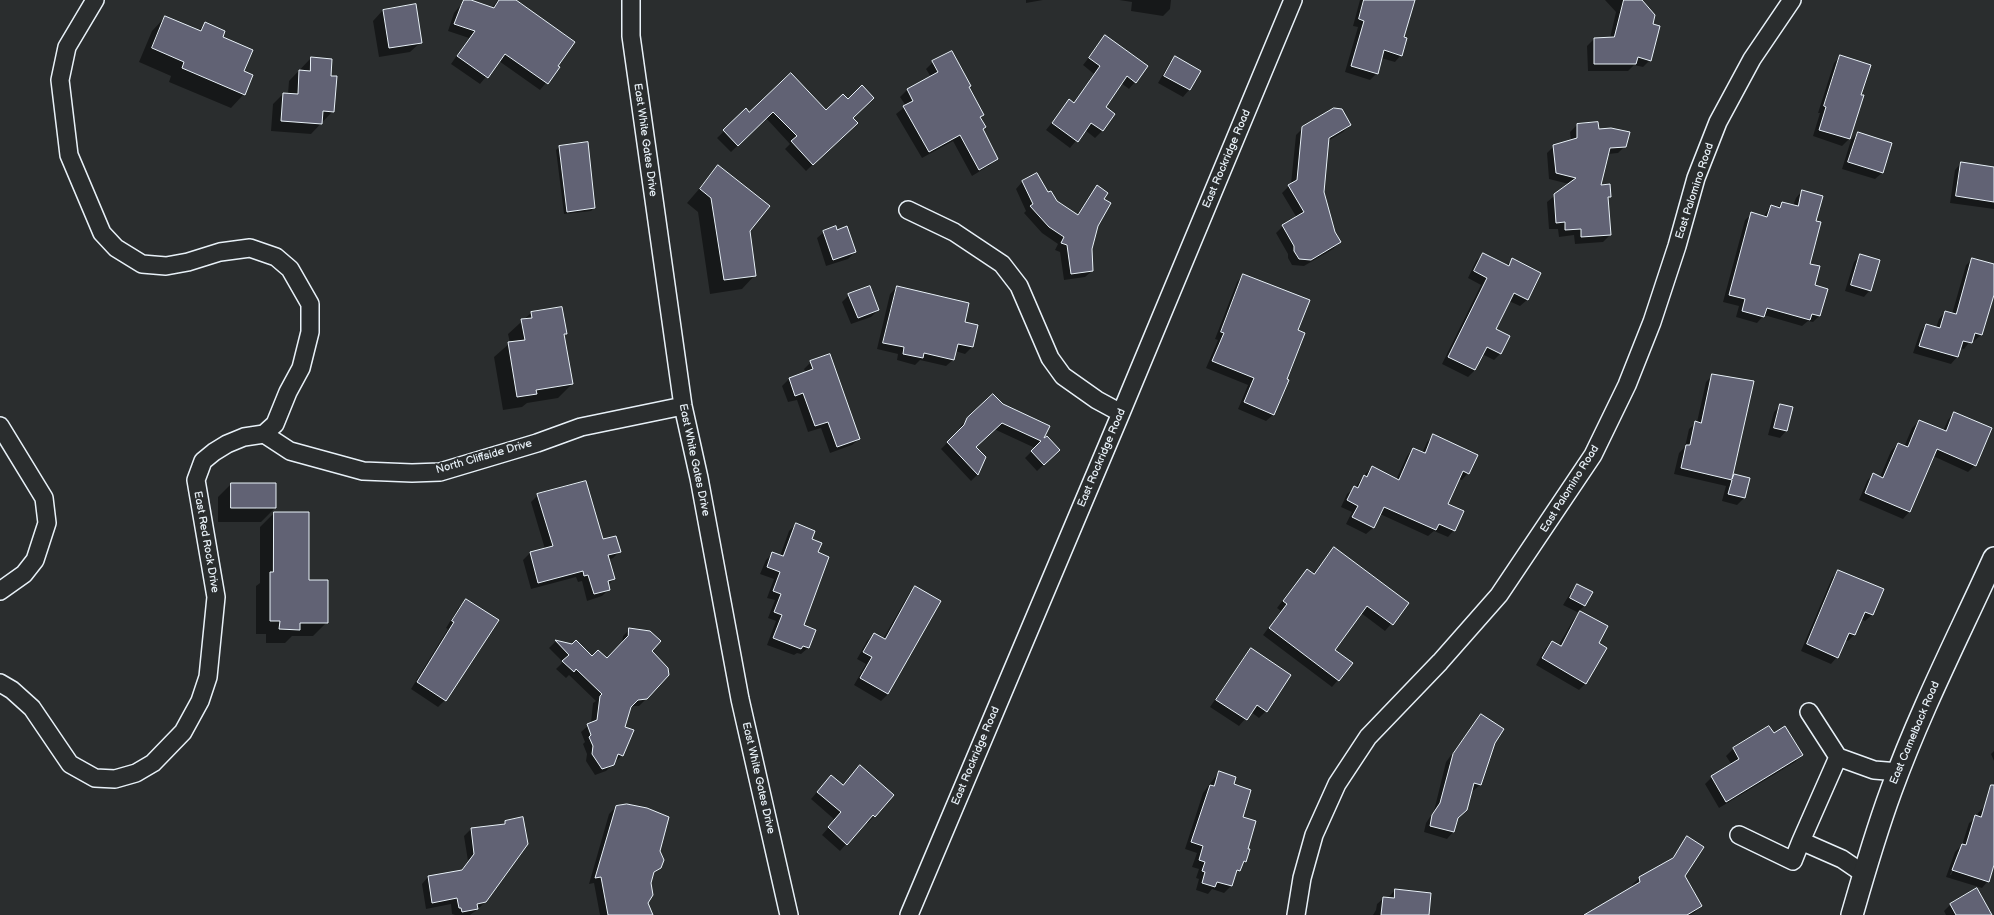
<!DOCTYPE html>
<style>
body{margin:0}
canvas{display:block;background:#2a2d2e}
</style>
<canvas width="1994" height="915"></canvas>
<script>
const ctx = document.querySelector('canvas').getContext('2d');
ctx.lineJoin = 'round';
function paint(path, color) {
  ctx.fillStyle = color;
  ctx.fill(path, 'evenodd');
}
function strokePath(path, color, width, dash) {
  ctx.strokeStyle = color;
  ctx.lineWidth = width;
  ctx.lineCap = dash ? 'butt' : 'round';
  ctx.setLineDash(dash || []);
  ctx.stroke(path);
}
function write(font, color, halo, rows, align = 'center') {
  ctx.font = font + ' "Balsamiq Sans",sans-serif';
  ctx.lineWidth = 4;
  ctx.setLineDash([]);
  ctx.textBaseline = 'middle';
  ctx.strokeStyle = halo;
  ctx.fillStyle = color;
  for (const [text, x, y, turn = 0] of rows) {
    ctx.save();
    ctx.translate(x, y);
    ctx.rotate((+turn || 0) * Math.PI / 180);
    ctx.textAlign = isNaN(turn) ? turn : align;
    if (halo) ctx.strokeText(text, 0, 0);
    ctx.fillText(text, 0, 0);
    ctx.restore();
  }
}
const shadow = new Path2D(`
 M465,0l27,8 6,-8h17l44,67 -19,23 -41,-29 -19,23 -29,-20 18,-26 -21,-7 6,-18z
 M1026,0h17l-17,3z
 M1119,0h52l-1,9 -7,7 -32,-5 1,-9z
 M1360,0h54l-11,38 -2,17 -6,7 -14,-4 -4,15 -7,7 -25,-8 13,-45 -5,-1z
 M1605,0h35l12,25 -2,35 -7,7 -9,-2 -6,6h-40l-1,-25 7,-7 16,-1 6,-26z
 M415,6l6,36 -11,10 -31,5 -6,-36 10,-11z
 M165,17l33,14 8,-8 16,14 20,35 2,22 -13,14 -62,-26 2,-6 -32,-14 13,-31z
 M1105,37l30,45 -6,7 -8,-6 -17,24 10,7 -12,17 -7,7 -10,-8 -15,18 -24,-18 23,-29 4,3 21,-30 -11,-9z
 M1841,56l19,39 2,1 -13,43 -7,7 -29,-10 7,-23h-2l16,-50z
 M1175,57l25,14 -11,19 -6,7 -25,-14 11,-19z
 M311,58l19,18 3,35 -22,23 -40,-3 2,-27 10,-10h5l1,-13z
 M933,62l35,25 11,31 3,12 15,28 -7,7 -18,11 -19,-35 -31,17 -26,-44 10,-8 -6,-9 7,-7 24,-13 -5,-8z
 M791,75l35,37 26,6 4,5 -50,48 -21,-22 5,-5 -24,-26 -35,34 -14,-14 29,-28 3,4z
 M1597,123l1,7 27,16 -7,7 -10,1 -9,32 11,10 -3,4 3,35 -7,7 -28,2 -1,-9 -15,2 -1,-8h-9l-2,-27 22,-18 -20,-5 -2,-26 7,-7 17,-5 -1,-9 7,-7z
 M1350,125l-7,7 -15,9 -5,51 11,40 6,10 -7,7 -29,17 -12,-1 -4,-7v-4l-12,-21 7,-7 14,-8 -15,-25 9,-9 5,-49 7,-7z
 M1858,133l24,40 -7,6 -33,-10 9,-29z
 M587,144l7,64 -3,3 -27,3 -8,-64 3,-3z
 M1961,163l33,5v41l-44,-6 5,-33z
 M718,167l31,64 6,44 -13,14 -32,5 -12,-82 -11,-9z
 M1037,174l11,20 29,21 14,-22 6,-6 6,12 -12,50 1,22 -7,6 -21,3 -4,-28 -5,-2 3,-6 -16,-11 -18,-20 2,-2 -10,-22 6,-7z
 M1802,191l13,31 -6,42 10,52 -6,6 -5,-1 -6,5 -38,-11 -7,8 -21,-6 3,-11 -16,-4 22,-82 7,-6 11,3 8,-11 6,2 5,-5 11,3 3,-8z
 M824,232l31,20 -7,7 -22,7 -9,-28z
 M1483,254l23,12 6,-6 28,13 -13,27 -7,6 -11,-5 -14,29 6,23 -7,7 -12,-6 -7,16 -7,7 -26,-13 39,-79 -13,-7 8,-17z
 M1860,256l10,34 -6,7 -19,-6 9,-29z
 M1973,259l21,6v26l-13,44 -7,6 -3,-1 -7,9 -4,-1 -3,9 -6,7 -38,-11 7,-21 6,-7 10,3 3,-9 6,-7 7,2 14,-49z
 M1244,275l53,56 -12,49h3l-15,35 -7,6 -28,-12 10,-24 -42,-17 12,-28 -3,-1 22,-57z
 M897,287l67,36 12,3 -4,21 -7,7 -10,-3 -2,9 -7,6 -26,-6 -5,5 -18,-5 1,-6 -21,-5 13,-55z
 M849,295l29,15 -7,7 -20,7 -9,-22z
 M531,313l34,20 -1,2 8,49 -14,14 -31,5 -5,4 -19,3 -9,-53 16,-14 -2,-9z
 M811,362l48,77 -7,6 -22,8 -9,-25 -13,4 -11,-32 -9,2 -6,-16 7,-7 17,-6 -2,-4z
 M1713,375l19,102 2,-2 15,4 -5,19 -7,7 -15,-4 4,-15 -52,-12 5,-21 6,-6 4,-18 8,-7 9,-40z
 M1002,405l46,21 -7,17 18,7 -22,21 -12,-13 10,-10 -41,-19 -19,18 10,10 -8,18 -6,6 -30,-32 17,-17 3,-6 7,-8z
 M1781,405l5,26 -6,7 -12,-3 6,-23z
 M1954,413l21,52 -7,7 -35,-16 -24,56 -6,7 -44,-19 8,-19 6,-7 7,3 11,-26 7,-7 6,3 8,-19 7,-7 24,10 5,-11z
 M1434,436l34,37 -6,7 -4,-1 -11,26 7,25 -6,7 -14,-6 -6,5 -48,-22 -7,14 -7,6 -20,-10 6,-12 -11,-5 6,-13 8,-6 10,-14 7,-6 24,12 11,-24 6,-7 9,4 5,-11z
 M231,484l44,24 -14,14h-43v-25z
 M538,495l82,56 -7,7 -5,2 6,19 -6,6 1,4 -7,7 -15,5 -5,-20 -4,1 -2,-5 -45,12 -8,-29 7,-7 15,-4 -14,-47z
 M274,513l53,109 -14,14h-21l-7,7h-19v-9h-10v-48l4,-3v-56z
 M796,524l15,15 -9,86 6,23 -7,6 -4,-1 -3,2 -27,-10 9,-24 -8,-3 7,-18 -8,-2 7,-19 -14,-5 6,-14 7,-7 7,3 9,-25z
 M1334,548l74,56 -23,27 -24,-18 -28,37 5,30 -6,7 -69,-52 18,-24 -4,-3 23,-31 7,-7 6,4z
 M1838,571l34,44 -7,6 -4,-2 -7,16 -6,6 -3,-1 -8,17 -6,7 -30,-13 31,-73z
 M1577,585l14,7 -7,14 -5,5 27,16 -9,16 -11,40 -7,7 -43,-25 9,-16 7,-7 6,4 16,-27 5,-6 -16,-8 8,-13z
 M915,587l-27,107 -7,7 -27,-16 12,-21 -9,-5 10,-18 7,-7 9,5 26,-45z
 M466,600l-21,100 -7,7 -27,-18 37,-60 -2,-1 13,-21z
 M630,629l21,22 -5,48 -7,7h-9l-6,21 -2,28 -16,16 -11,4 -9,-14 1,-7 -4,-10 2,-2 -4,-10 10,-9 2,-20 3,-2 -27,-26 -3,3 -10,-9 7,-7 -14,-14 6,-6 17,3 20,12 15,2 15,-16 1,-7z
 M1251,649l15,62 -7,7 -8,-6 -12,14 -29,-19 35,-51z
 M1481,715l14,27 -15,43 -7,6h-2l-14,27 -4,14 -6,7 -23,-7 2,-9 8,-12 12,-49z
 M1769,727l4,8 29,20 -7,7 -76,46 -14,-24 7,-7 20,-12 -6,-9 7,-7z
 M1994,751v10l-3,-7z
 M1219,772l13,13 10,32 5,32 -2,13 -11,14 -3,10 -7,7 -12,-4 -4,5 -12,-4 3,-11 -3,-1 3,-9 -7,-2 5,-14 -12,-4 18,-56z
 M854,773l20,43 -6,7 -2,-2 -26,30 -18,-16 13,-15 -24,-21 14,-16 17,3z
 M1985,806l9,3v59l-2,-1 -4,14 -6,7 -36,-11 9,-25 7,-7 7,-22 8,-6 1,-4zM1958,852h2l-9,23h-1z
 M616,807l42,44 2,16 -8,8 -5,28 3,12h-50l-6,-32 -5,1 20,-70z
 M522,818l-37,84 -7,7 -8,6h-15l-3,-1 -1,-10 -25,5 -4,-25 6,-7 32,-5 8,-11 -4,-25 7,-7 31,-4 3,-3z
 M1687,838l-3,38 17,30 -7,7 -4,2h-104l47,-28 -1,-2 7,-7 31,-17z
 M1395,890l33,25h-55l3,-5 1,-6 7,-6h4z
 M1951,904l40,11h-45l-2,-4z`);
const building = new Path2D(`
 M464,0h7l23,8 5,-8h17l59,42 -17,24 2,1 -12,17 -43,-30 -17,24 -31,-22 18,-25 -21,-7 7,-18z
 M1364,0h51l-11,37 3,1 -5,18 -18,-6 -6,24 -27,-8 13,-45 -5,-2z
 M1624,0h18l13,15 -2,9 7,2 -9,35 -13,-4 -2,7h-42v-26l20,-1z
 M416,4l6,39 -33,5 -6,-38z
 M165,16l36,15 4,-9 20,9 -2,6 30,13 -9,21 9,4 -8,20 -63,-27 2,-6 -32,-14z
 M1105,35l43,31 -12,17 -9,-7 -21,31 9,7 -12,17 -12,-8 -13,19 -26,-19 17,-24 5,4 26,-37 -11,-8z
 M952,51l19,35 -2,1 15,28 -4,2 6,10 -3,2 15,30 -19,11 -19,-35 -31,17 -26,-46 10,-5 -6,-12 31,-17 -6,-11z
 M1840,55l31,10 -10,30h3l-14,44 -31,-9 7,-23 -2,-1z
 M1175,56l26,15 -11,19 -26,-14z
 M311,57l21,2 -1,17h6l-3,36 -11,-1 -1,13 -41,-3 2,-28 15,1 1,-24 11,1z
 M791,73l35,37 17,-16 5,5 14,-14 12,13 -21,20 5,5 -45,42 -22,-24 6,-5 -24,-24 -35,34 -15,-16 23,-22 3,4z
 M1334,108l8,1 9,16 -22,13 -5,54 11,40 6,10 -30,18 -12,-1 -5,-8v-5l-12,-21 22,-13 -16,-27 9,-5 5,-53z
 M1598,122l1,7 12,-1 19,4 -4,15 -16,1 -9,37 9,-1 1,13h-3l3,38 -30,2v-8l-16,1v-8l-9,1 -2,-29 22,-16 -20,-5 -3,-28 24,-7v-14z
 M1858,132l34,11 -9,30 -35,-11z
 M588,142l7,66 -28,4 -8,-66z
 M1961,162l33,5v35l-38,-6z
 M718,165l52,41 -20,25 6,45 -32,4 -13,-82 -11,-9z
 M1037,173l11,19 3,-1 6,10 21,14 19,-30 11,8 -4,6 7,4 -13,23 -6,23 1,22 -22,3 -4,-29 -6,-2 3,-6 -15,-10 -19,-21 3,-2 -11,-23z
 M1802,190l21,6 -7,25 5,1 -11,42 10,2 -5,19 13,4 -8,27 -8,-2 -2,6 -43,-12 -3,9 -22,-6 3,-12 -16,-4 22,-83 16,5 4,-12 9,3 2,-6 16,4z
 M836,226l1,4 10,-4 9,26 -23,8 -10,-29z
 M1483,253l26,13 3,-8 29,15 -13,27 -14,-7 -18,36 14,7 -9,18 -14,-7 -12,23 -27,-13 39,-79 -13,-7z
 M1860,254l20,6 -9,31 -20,-6z
 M1972,258l22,6v31l-12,40 -7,-2 -3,10 -9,-2 -5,16 -39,-11 7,-22 14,4 5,-17 11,3z
 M1243,274l67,26 -12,30 7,3 -18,46 2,1 -15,35 -30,-13 10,-24 -42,-17 12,-28 -3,-1z
 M870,286l9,24 -21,8 -10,-24z
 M897,286l72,17 -4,19 13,3 -5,22 -15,-3 -4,16 -30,-7 -1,5 -20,-4 1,-7 -21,-4z
 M562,307l5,27h-3l9,50 -37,6 1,4 -20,3 -9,-55 17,-2 -4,-21 11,-1 -1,-6z
 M830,354l30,85 -23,8 -9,-25 -13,4 -12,-33 -8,3 -6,-18 24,-9 -3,-8z
 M1712,374l42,7 -22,98 2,-5 16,4 -5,20 -17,-4 4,-14 -51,-12 5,-23h4l5,-24 6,2z
 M993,394l10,10 47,22 -6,12 3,-2 13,14 -16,15 -13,-14 10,-10 -39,-18 -26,24 10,10 -8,18 -31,-33 17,-17 3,-7z
 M1780,404l13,3 -6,24 -13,-3z
 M1954,412l38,16 -16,38 -39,-17 -27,63 -45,-19 8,-20 10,5 15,-35 10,4 11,-27 27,11z
 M1433,434l45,21 -9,19 -6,-3 -15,33 16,7 -9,20 -16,-7 -3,6 -52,-23 -10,21 -22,-11 6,-11 -11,-6 7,-14 4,2 6,-13 3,2 5,-11 27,14 14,-32 12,5z
 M586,481l17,58 13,-3 5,16 -13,3 7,24 -7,2 2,9 -16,4 -6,-19 -4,1 -1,-5 -45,12 -8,-31 23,-6 -16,-52z
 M231,483h45v25h-45z
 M274,512h35v68h19v43h-28v7l-21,-1 1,-8h-10v-49h3z
 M796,523l19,8 -3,8 10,4 -4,9 11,5 -25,68 12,5 -7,18 -6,-2 -2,3 -28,-11 9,-23 -8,-3 7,-18 -8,-3 7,-19 -13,-5 5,-15 11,4z
 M1334,547l75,56 -16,22 -26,-19 -32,44 18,13 -14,18 -70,-53 18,-24 -4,-3 24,-32 7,5z
 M1838,570l46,19 -11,26 -8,-3 -10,23 -6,-2 -11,25 -31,-14z
 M1577,584l16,8 -8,14 -15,-8z
 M915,586l26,15 -53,93 -28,-16 12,-21 -9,-5 11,-19 11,6z
 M466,599l33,21 -53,81 -29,-19 37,-60 -2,-1z
 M1580,611l28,15 -9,17 8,5 -21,36 -44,-26 10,-17 9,5z
 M629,628l21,3 11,10 -9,10 16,17 1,7 -22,24 -9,1 -7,7 -6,20 9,3 -11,26 -5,-2 -4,11 -12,4 -10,-15 1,-8 -4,-9 2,-2 -4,-11 10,-4 3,-24 2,-2 -26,-25 -2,3 -12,-11 7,-6 -14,-15 17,4 4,-4 16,16 6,-6 9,8 21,-22z
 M1251,648l40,27 -24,37 -10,-7 -10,15 -31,-20z
 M1481,714l23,15 -9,14 -14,42 -7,-2 -7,27 -9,8 -4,14 -24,-6 2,-11 8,-12 13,-49z
 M1769,726l5,7 11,-7 18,29 -77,47 -15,-26 28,-17 -6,-11z
 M860,765l34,30 -19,22 -2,-2 -26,30 -19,-18 13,-15 -24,-20 14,-17 12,10z
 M1219,771l17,6 -2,7 17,6 -8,27 13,4 -8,28h2l-4,13 -2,-1 -4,10 -3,-1 -5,16 -15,-4 -2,5 -13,-4 3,-11 -3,-1 3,-9 -6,-2 4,-14 -12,-4 19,-57 4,1z
 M1991,785h3v80l-5,17 -37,-12 10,-26 4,1 9,-30 6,2z
 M627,804l20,4 22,9 -9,34 4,9 -3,8 -7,4 -3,11 2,12 -5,8 5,12h-45l-7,-38 -6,1 21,-72z
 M523,817l5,27 -42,58 -9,2 1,5 -16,3 -1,-4h-2l-2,-10 -25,5 -4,-27 34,-6 12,-16 -3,-26 34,-4v-3z
 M1687,836l17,11 -19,29 17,30 -15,9h-103l56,-33 -1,-5 34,-19z
 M1977,888l15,27h-36l-6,-11z
 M1395,889l36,4 -2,22h-48l2,-18 11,1z`);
const minor = new Path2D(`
 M95,0l-28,47 -7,33 9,75 33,78 14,15 26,16 24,2 22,-4 32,-10 30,-4 26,9 14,12 20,35v28l-9,36 -13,24 -13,32 -11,10
 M631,0v36l52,370 16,72 41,221 49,216
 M908,210l46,22 48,32 17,22 31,72 13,18 34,24 24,13
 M0,426l44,72 3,25 -12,37 -11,14 -24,17
 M264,434l26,17 73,20 49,2 28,-1 97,-29 44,-16 102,-21
 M0,683l12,7 20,18 38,56 25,14 20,1 21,-6 17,-10 30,-31 17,-31 8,-24 8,-80 -20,-117 7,-19 11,-9 13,-8 17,-7 20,-3
 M1809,712l29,45
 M1739,835l54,26 8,-20
 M1864,874l-22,-15 -41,-18 37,-84 36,13 25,2
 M909,915l212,-502 172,-413
 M1296,915l6,-37 12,-43 23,-51 31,-47 72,-75 59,-67 94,-140 34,-70 25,-63 25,-76 19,-68 22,-56 34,-63 40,-59`);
const major = new Path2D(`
 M1852,915c12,-42 24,-83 39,-124 29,-80 68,-156 103,-233`);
const streetNames = [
 ["East White Gates Drive",645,140,82],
 ["East Rockridge Road",1227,159,-67],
 ["East Palomino Road",1695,191,-72],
 ["North Cliffside Drive",484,457,-16],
 ["East Rockridge Road",1102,458,-67],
 ["East White Gates Drive",694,460,78],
 ["East Palomino Road",1570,489,-58],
 ["East Red Rock Drive",206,542,80],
 ["East Camelback Road",1915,733,-67],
 ["East Rockridge Road",976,756,-67],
 ["East White Gates Drive",758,778,77]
];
paint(shadow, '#0007');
paint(building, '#616274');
strokePath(building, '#e8f1f8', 1);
strokePath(minor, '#e8f1f8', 20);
strokePath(major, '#e8f1f8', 24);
strokePath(minor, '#2a2d2e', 17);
strokePath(major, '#2a2d2e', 21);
write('11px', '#e8f1f8', '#2a2d2e', streetNames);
</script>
